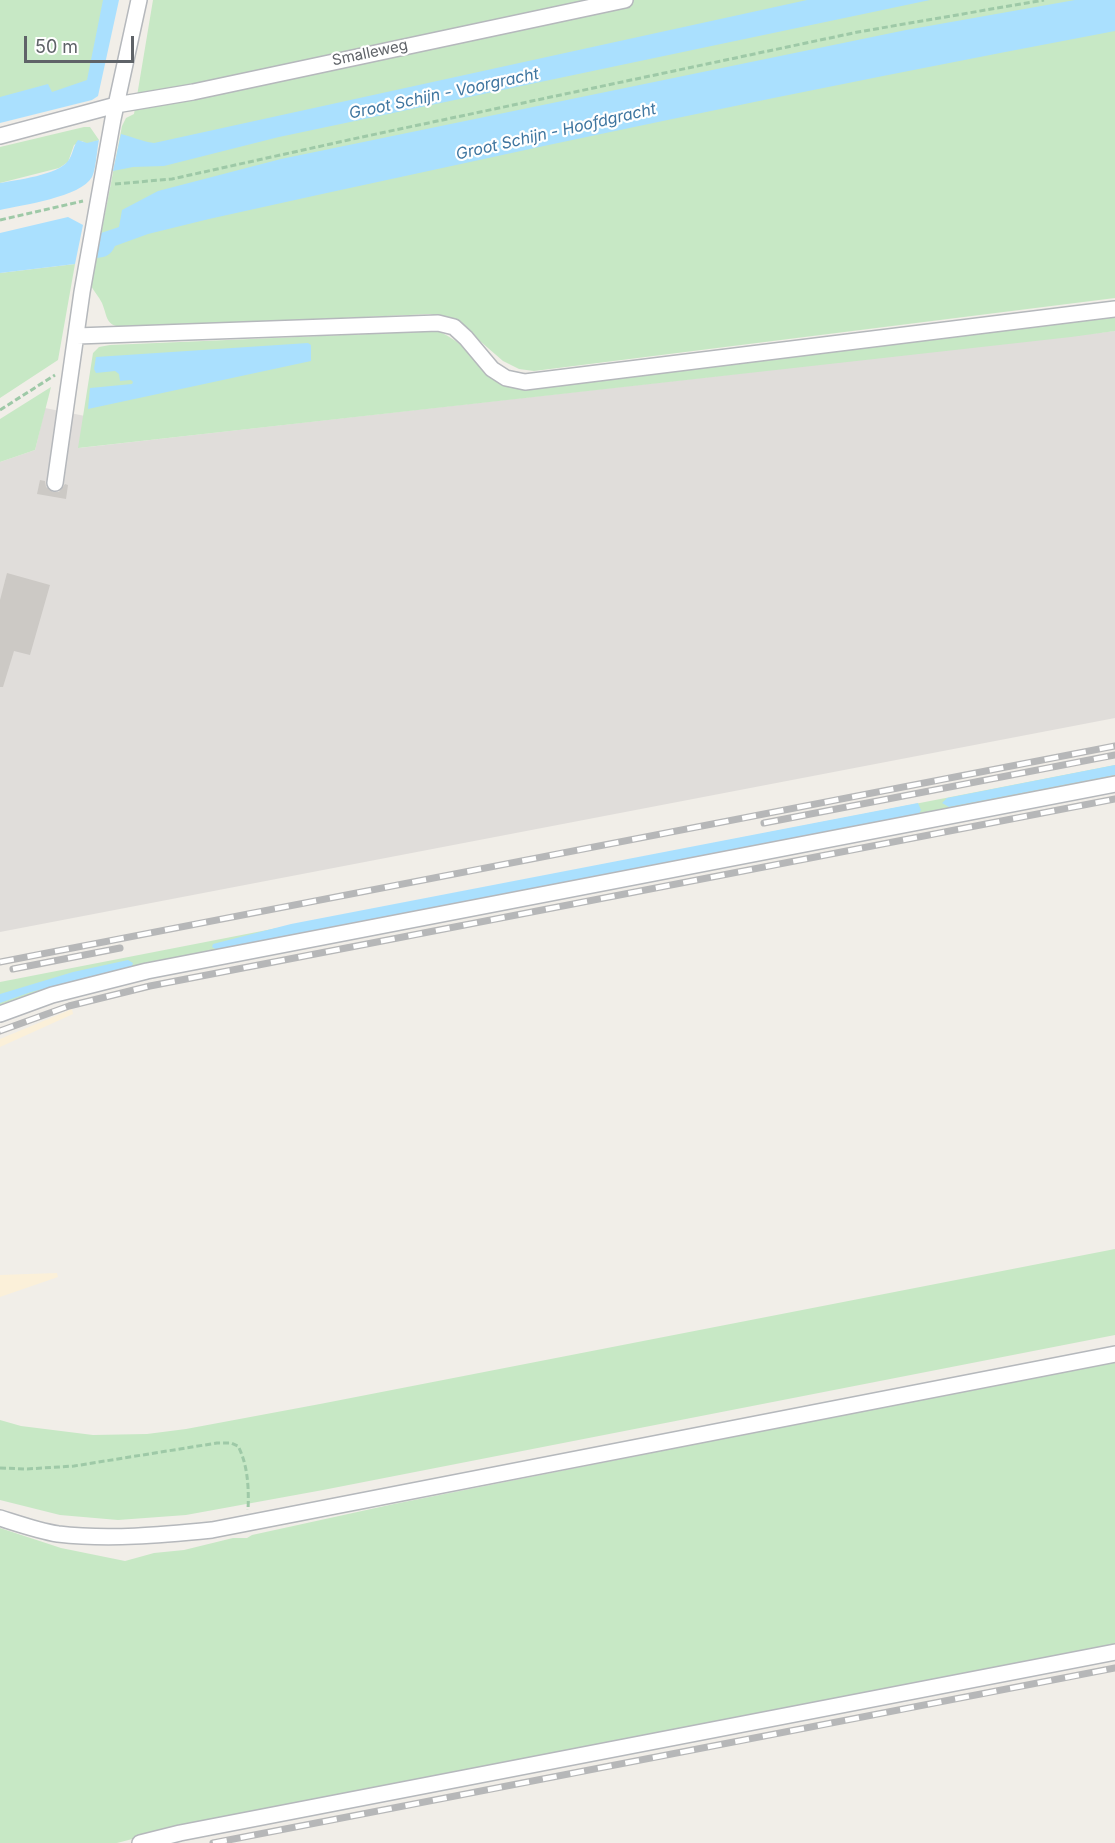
<!DOCTYPE html>
<style>
body{margin:0}
#map{position:relative;width:1115px;height:1843px;overflow:hidden;background:#f1eee8;font-family:Inter,sans-serif}
canvas{display:block}
.scale{position:absolute;left:24px;top:36px;width:110px;height:27px;box-sizing:border-box;border:3px solid #5f6368;border-top:0;padding-left:8px;font-size:18px;line-height:21px;white-space:nowrap;color:#5f6368;-webkit-text-stroke:4px #fff;paint-order:stroke}
</style>
<div id="map">
<canvas width="1115" height="1843"></canvas>
<div class="scale">50 m</div>
</div>
<script>
const ctx = document.querySelector('canvas').getContext('2d');
ctx.lineJoin = 'round';
function paint(path, color) {
  ctx.fillStyle = color;
  ctx.fill(path, 'evenodd');
}
function strokePath(path, color, width, dash) {
  ctx.strokeStyle = color;
  ctx.lineWidth = width;
  ctx.lineCap = dash ? 'butt' : 'round';
  ctx.setLineDash(dash || []);
  ctx.stroke(path);
}
function write(font, color, halo, rows, align = 'center') {
  ctx.font = font + ' Inter,sans-serif';
  ctx.lineWidth = 4.5;
  ctx.setLineDash([]);
  ctx.textBaseline = 'middle';
  ctx.strokeStyle = halo;
  ctx.fillStyle = color;
  for (const [text, x, y, turn = 0] of rows) {
    ctx.save();
    ctx.translate(x, y);
    ctx.rotate((+turn || 0) * Math.PI / 180);
    ctx.textAlign = isNaN(turn) ? turn : align;
    if (halo) ctx.strokeText(text, 0, 0);
    ctx.fillText(text, 0, 0);
    ctx.restore();
  }
}
const industrial = new Path2D(`
 M1115,331v387l-1115,214v-470l35,-12 10,-42 40,8 -6,32z`);
const green = new Path2D(`
 M0,0h108l-16,82 -92,30z
 M153,0h962v298l-581,73 -15,-2 -16,-8 -45,-39 -28,-8 -306,14c-19,-3 -16,-10 -22,-25 -3,-6 -8,-12 -11,-17l31,-160 4,-8 8,-4z
 M84,127h6l9,13 -12,4 -5,-3 -8,4 -6,17 -9,6 -59,15v-36z
 M75,264l-17,96 -58,38v-125z
 M1115,316v15l-44,6 -993,111 15,-95 6,-6 11,-2 328,-14c26,11 43,35 66,51z
 M51,387l-16,63 -35,12v-43z
 M1115,765v14l-959,185 -156,45v-27z
 M1115,1249v86l-792,155 -137,25 -68,5 -58,-5 -60,-15v-80l21,6 72,9 54,-1 39,-5 134,-25z
 M1115,1361v285l-956,186 -42,11h-117v-315l61,20 64,13 29,-8 30,-3 49,-12h14l5,-3 142,-31z`);
const sand = new Path2D(`
 M72,1009l1,5 -73,33v-8z
 M57,1273l1,4 -58,20v-22z`);
const water = new Path2D(`
 M103,0h16l-21,96 -6,4 -92,23v-26l48,-13 4,8 35,-12z
 M807,0h123l-651,137 -115,29 -31,1 -20,4 8,-37c13,3 19,7 33,9z
 M1075,0h40v31c-303,57 -604,121 -906,188l-61,15 -33,12c-4,9 -9,11 -18,12l4,-25 18,-6 3,-17 36,-19 123,-32 625,-129z
 M78,140l9,3 12,-3c-2,9 -3,30 -7,37 -11,20 -70,28 -92,33v-27c16,-3 58,-8 68,-22 5,-6 5,-15 10,-21z
 M68,217l15,8 -8,39 -75,9v-40z
 M308,343l3,2v16l-223,48 2,-21 42,-4 1,-2 -2,-2 -11,1 -1,-7 -4,-3 -19,2 -2,-4 2,-12z
 M1115,765v10l-166,32 -7,-4 5,-5z
 M918,803l3,7 -2,4 -702,136 -5,-3 1,-3 78,-20z
 M128,960l5,3 -1,3 -101,26 -31,11v-9l73,-22z`);
const building = new Path2D(`
 M40,480l5,1 1,6 7,5h6l6,-8 3,1 -2,14 -29,-5z
 M7,573l43,12 -20,70 -16,-4 -11,36h-3v-87z`);
const path = new Path2D(`
 M115,184l57,-5 190,-42 496,-105 186,-32
 M0,220l83,-19
 M0,410l55,-35
 M0,1468l27,1 47,-3 143,-23h14l7,3c10,19 11,43 10,64`);
const minor = new Path2D(`
 M0,136l116,-31 77,-13 432,-92
 M77,336l361,-13 16,4 12,11 26,31 14,9 19,4 590,-73
 M55,483l27,-191 31,-173 26,-119
 M0,1014l52,-19 95,-24 968,-187
 M0,1518c19,6 39,13 58,16 51,6 103,1 154,-4l903,-176
 M140,1843l40,-10 935,-181`);
const rail = new Path2D(`
 M764,823l351,-68
 M0,962l1115,-216
 M13,969l107,-21
 M0,1031l69,-25 81,-20 965,-187
 M213,1843l902,-175`);
const streetNames = [
 ["Smalleweg",370,53,-12]
];
const waterNames = [
 ["Groot Schijn - Voorgracht",444,94,-12],
 ["Groot Schijn - Hoofdgracht",556,132,-13]
];
paint(industrial, '#e0ddda');
paint(green, '#c7e8c5');
paint(sand, '#fbf0d9');
paint(water, '#aae0fe');
paint(building, '#ccc9c5');
strokePath(minor, '#b5b8bc', 18);
strokePath(path, '#9ec9a7', 3, [6, 3]);
strokePath(minor, '#fff', 15);
strokePath(rail, '#b6b7b8', 7);
strokePath(rail, '#fff', 4.5, [14]);
write('15px', '#5f6368', '#fff', streetNames);
write('italic 16px', '#3f76a0', '#fff', waterNames);
</script>
